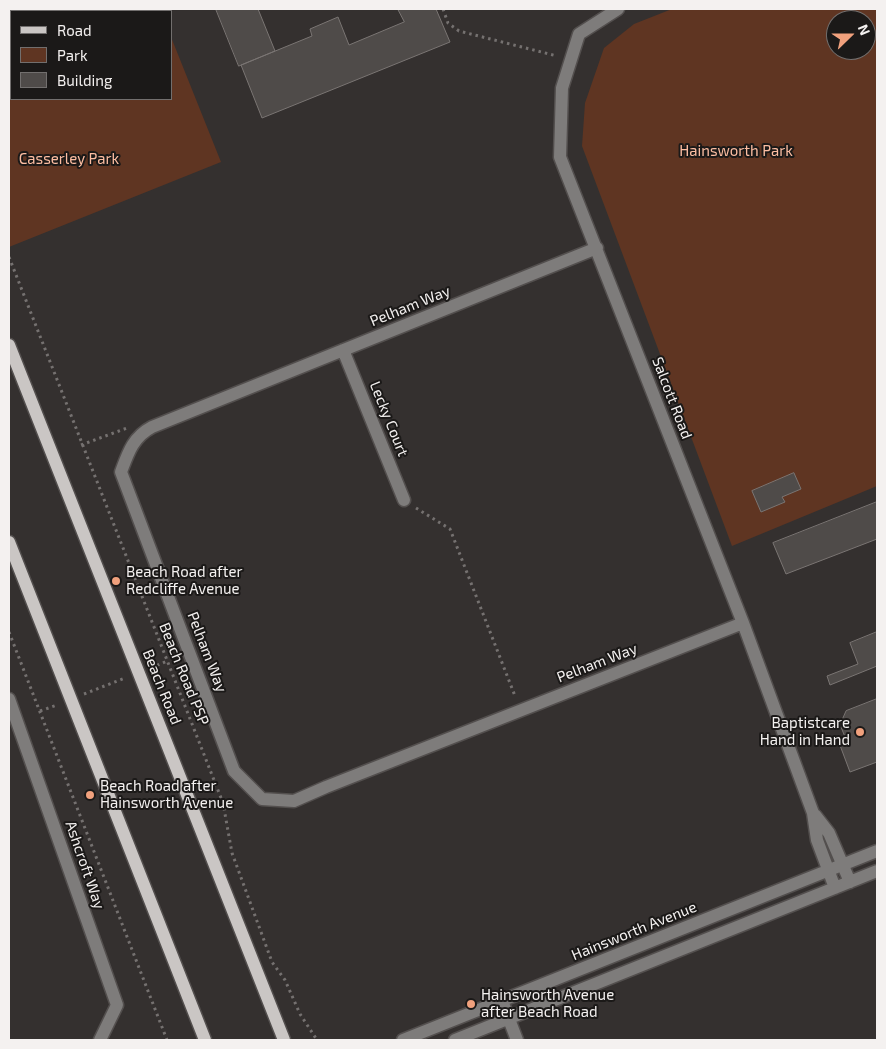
<!DOCTYPE html>
<style>
body{margin:0}
#map{position:relative;width:886px;height:1049px;overflow:hidden;background:#34302f;font-family:"Exo 2",sans-serif}
canvas{display:block}
.frame{position:absolute;inset:0;border:10px solid #f4f1f0;pointer-events:none}
.legend{position:absolute;left:10px;top:10px;width:162px;height:90px;box-sizing:border-box;background:#1b1918;border:1px solid #726f6e;margin:0;padding:6px 9px;list-style:none;font-size:15px;color:#f4f1f0}
.legend li{display:flex;align-items:center;gap:10px;height:25px}
.legend b{width:25px;border:1px solid #726f6e}
.north{position:absolute;left:826px;top:10px;width:50px;height:50px;box-sizing:border-box;background:#1b1918;border:1px solid #726f6e;border-radius:50%;rotate:68deg;font-size:14px;font-weight:700;line-height:20px;text-align:center;color:#f4f1f0}
.north::after{content:'';display:block;margin:auto;width:18px;height:22px;background:#f1a17d;clip-path:polygon(50% 0,100% 100%,50% 72%,0 100%)}
</style>
<div id="map">
<canvas width="886" height="1049"></canvas>
<div class="frame"></div>
<ul class="legend">
<li><b style="height:6px;background:#cac6c4"></b>Road</li>
<li><b style="height:14px;background:#5f3522"></b>Park</li>
<li><b style="height:14px;background:#4f4b49"></b>Building</li>
</ul>
<div class="north">N</div>
</div>
<script>
const ctx = document.querySelector('canvas').getContext('2d');
ctx.lineJoin = 'round';
function paint(path, color) {
  ctx.fillStyle = color;
  ctx.fill(path, 'evenodd');
}
function strokePath(path, color, width, dash) {
  ctx.strokeStyle = color;
  ctx.lineWidth = width;
  ctx.lineCap = dash ? 'butt' : 'round';
  ctx.setLineDash(dash || []);
  ctx.stroke(path);
}
function write(font, color, halo, rows, align = 'center') {
  ctx.font = font + ' "Exo 2",sans-serif';
  ctx.lineWidth = 4;
  ctx.setLineDash([]);
  ctx.textBaseline = 'middle';
  ctx.strokeStyle = halo;
  ctx.fillStyle = color;
  for (const [text, x, y, turn = 0] of rows) {
    ctx.save();
    ctx.translate(x, y);
    ctx.rotate((+turn || 0) * Math.PI / 180);
    ctx.textAlign = isNaN(turn) ? turn : align;
    if (halo) ctx.strokeText(text, 0, 0);
    ctx.fillText(text, 0, 0);
    ctx.restore();
  }
}
const green = new Path2D(`
 M9,9h151l1,2h-150v88h160v-62l50,125 -212,85z
 M672,9h205v477l-145,60 -150,-400 3,-43 19,-55 30,-24zM836,20h30v30h-30z`);
const building = new Path2D(`
 M216,9h42l17,42 -36,15z
 M398,9h38l14,33 -188,76 -21,-53 71,-29 -2,-7 28,-12 11,28 55,-23z
 M794,473l7,16 -19,8 3,5 -24,10 -9,-21z
 M877,502v37l-91,35 -13,-31z
 M877,632v34l-47,19 -3,-9 31,-12 -8,-21z
 M877,699v63l-27,10 -12,-32 7,-3 -4,-10 3,-2 -2,-5 4,-9z`);
const path = new Path2D(`
 M443,9l5,14 11,8 98,25
 M9,257l214,546 9,50 40,109 13,18 15,34 17,26
 M81,445l46,-17
 M416,508l34,21 65,167
 M9,632l158,408
 M151,668l16,-7
 M84,694l41,-16
 M40,711l17,-6`);
const minor = new Path2D(`
 M618,9l-39,25 -17,54 -2,69 183,466 70,190 4,27 18,48
 M597,248l-445,179c-19,10 -24,26 -31,45l113,299 28,28 32,2 32,-14 417,-164
 M343,350l61,150
 M9,699l108,306 -17,35
 M815,815l14,18 21,49
 M502,1001l15,39
 M403,1040l474,-189
 M455,1040l422,-169`);
const major = new Path2D(`
 M9,345l275,695
 M9,542l196,498`);
const markers = [
 [116,581,5,"#f1a17d"],
 [860,732,5,"#f1a17d"],
 [90,795,5,"#f1a17d"],
 [471,1004,5,"#f1a17d"]
];
const parkNames = [
 ["Hainsworth Park",736,151],
 ["Casserley Park",69,159]
];
const streetNames = [
 ["Pelham Way",410,306,-22],
 ["Salcott Road",672,398,69],
 ["Lecky Court",389,419,68],
 ["Pelham Way",207,652,69],
 ["Pelham Way",597,663,-21],
 ["Beach Road PSP",184,674,68],
 ["Beach Road",162,687,68],
 ["Ashcroft Way",85,865,71],
 ["Hainsworth Avenue",634,931,-22]
];
const poiNames = [
 ["Beach Road after",126,572],
 ["Redcliffe Avenue",126,589],
 ["Baptistcare",850,723,"right"],
 ["Hand in Hand",850,740,"right"],
 ["Beach Road after",100,786],
 ["Hainsworth Avenue",100,803],
 ["Hainsworth Avenue",481,995],
 ["after Beach Road",481,1012]
];
paint(green, '#5f3522');
paint(building, '#4f4b49');
strokePath(building, '#7a7573', 1);
strokePath(minor, '#534f4e', 15);
strokePath(major, '#534f4e', 15);
strokePath(path, '#757170', 3, [2.5, 4]);
strokePath(minor, '#7e7c7b', 12);
strokePath(major, '#cac6c4', 12);
for (const [x, y, r, color] of markers) {
  const dot = new Path2D();
  dot.arc(x, y, r, 0, 2 * Math.PI);
  ctx.fillStyle = color;
  ctx.fill(dot);
  strokePath(dot, '#1b1918', 2);
}
write('15px', '#fdbea2', '#1b1918', parkNames);
write('15px', '#f4f1f0', '#1b1918', streetNames);
write('15px', '#f4f1f0', '#1b1918', poiNames, 'left');
</script>
